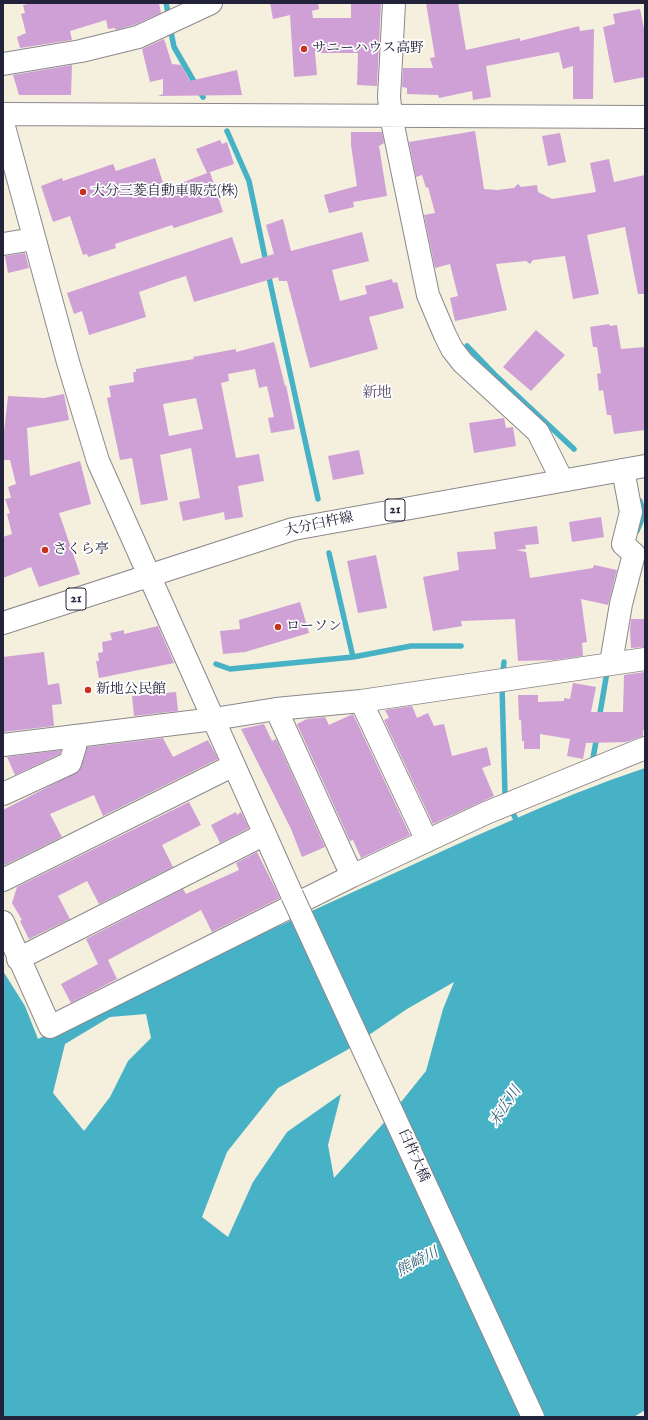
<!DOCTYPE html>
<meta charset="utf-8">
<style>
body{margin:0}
#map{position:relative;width:648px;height:1420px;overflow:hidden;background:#f5efdd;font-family:"IM FELL English",serif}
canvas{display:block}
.frame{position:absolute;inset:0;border:4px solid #22223b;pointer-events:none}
</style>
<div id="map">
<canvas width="648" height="1420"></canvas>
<div class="frame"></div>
</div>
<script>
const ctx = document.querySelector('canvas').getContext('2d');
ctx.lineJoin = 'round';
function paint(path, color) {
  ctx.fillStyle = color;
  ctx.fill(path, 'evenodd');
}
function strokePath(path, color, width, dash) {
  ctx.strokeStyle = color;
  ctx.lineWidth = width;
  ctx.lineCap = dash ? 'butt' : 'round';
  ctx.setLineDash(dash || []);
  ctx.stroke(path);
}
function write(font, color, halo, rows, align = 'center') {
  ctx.font = font + ' "IM FELL English","Noto Serif JP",serif';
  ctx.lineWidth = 3.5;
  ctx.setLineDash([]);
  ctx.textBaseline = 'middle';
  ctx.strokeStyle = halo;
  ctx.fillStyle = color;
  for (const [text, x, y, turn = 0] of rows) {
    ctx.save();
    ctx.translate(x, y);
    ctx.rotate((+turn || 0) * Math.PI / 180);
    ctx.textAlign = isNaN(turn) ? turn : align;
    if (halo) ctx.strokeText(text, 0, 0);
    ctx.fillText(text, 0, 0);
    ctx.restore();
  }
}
const water = new Path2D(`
 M645,768v642l-11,7h-631v-446l22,35 13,33c112,-55 226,-106 339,-158 88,-40 176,-82 268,-113zM454,982l-11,27 -17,62 -37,46 -55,61 -6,-33 13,-51 -54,38 -34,50 -25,55 -26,-20 25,-65 51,-64 69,-38 60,-41zM146,1014l5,24 -23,23 -18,36 -26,34 -31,-38 12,-49 45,-27z`);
const stream = new Path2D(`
 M166,3l3,14
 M171,32l3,15 29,50
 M227,131l22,50 17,81
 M268,273l50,226
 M467,346l27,28 80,75
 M637,531l7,-17 -4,-13
 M329,553l24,104
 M216,664l14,5 123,-12 58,-11h50
 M503,672l1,-10
 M502,686l3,109
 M599,719l8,-47
 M593,758l4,-22
 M512,811l7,15`);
const building = new Path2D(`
 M33,3h126l2,10 -27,12 -18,5 -1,-2 -7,1 -2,-9 -36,11 2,9 -52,8 -3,-11 9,-4 -5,-19 4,-1 -2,-8z
 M270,3h48l1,6 -7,2 1,7h38v-15h30l-4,83 -20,-1 1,-32h-43l2,22 -23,2 -4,-62 -17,4z
 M426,3h32l8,47 54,-12v3l59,-15 1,5 14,-2 -1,70h-20v-33l-10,3 -4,-17 -73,14 5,31 -18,3 -1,-9 -33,7 -1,-3 -31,-1v-6l-5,-1 1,-19h30l-3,-10 5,-1z
 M640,9l5,25v43l-31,6 -11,-56 12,-3 -2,-10z
 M164,39l8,25 9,1 9,16 47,-11 5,25 -84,1 5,-2v-15l-13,3 -8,-33z
 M72,65l-1,30h-52l-6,-20z
 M475,131l9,58 13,1 17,-2 4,-4 3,3 16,-2 1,7 14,7 44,-7 -6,-29 19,-4 5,23 31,-7v119h-7l-13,-67 -38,8 12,59 -26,5 -8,-43 -32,4 -3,4 -4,-3 -30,3 11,46 -52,11 -5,-23 8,-2 -8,-32 -15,4 -11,-53 11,-2 -7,-26 -2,1 -4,-13 -6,2 -7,-35z
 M351,132h31l2,11 -5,3 8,50 -34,6 1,5 -25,6 -5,-18 33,-9 -6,-41z
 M560,133l6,29 -18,4 -6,-30z
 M220,140l2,4 5,-2 7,22 -27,9 -11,-24z
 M155,158l10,31 45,-17 13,40 -49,16 -2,-3 -57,19 1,4 -28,9 -1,-3 -4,1 -13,-39 -17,6 -12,-36 21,-8 1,3 50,-17 3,7z
 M283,219l8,32 71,-19 7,29 -37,9 8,31 27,-7 -2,-8 27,-7 1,4 4,-1 7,26 -35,9 9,32 -68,19 -23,-87h-8l-1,-4 -84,25 -8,-26 -16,5 -31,11 7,25 -57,18 -7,-24 -8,3 -7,-21 165,-56 9,27 33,-10 -8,-29z
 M25,253l4,15 -21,5 -3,-17z
 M609,324l1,2 7,-1 4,24 24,-2v83l-31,4 -3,-19h-4l-4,-25 -4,1 -2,-17 4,-1 -4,-26h-4l-3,-20z
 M536,330l29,25 -34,36 -28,-24z
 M274,342l11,44 1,-1 9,44 -24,4 -3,-15 6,-1 -7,-31 -8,2 -4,-19 -27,5 1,7 -8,2 15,75 23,-4 5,27 -26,5 5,31 -18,3 -1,-8 -41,9 -4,-19 21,-4 -9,-50 -31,7 8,45 -27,5 -9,-47 -12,2 -13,-62 4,-1 -2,-11 25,-4 -1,-10h3v-3l58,-10 -1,-2 43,-8v3zM196,398l7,31 -34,7 -6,-32z
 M64,394l5,26 -42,8 3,48 50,-15 11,43 -32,9 21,61 -41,13 -8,-20 -28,11v-41l9,-3 -5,-20 3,-1 -5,-14 6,-1 -3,-11 8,-3 -6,-24h-6v-28l4,-36 36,2z
 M504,418l2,10 7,-1 3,19 -42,7 -5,-30z
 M359,450l5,24 -31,6 -5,-24z
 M601,517l3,20 -32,5 -3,-20z
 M537,526l2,18 -14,1 1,4 -10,1 10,2 4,26 63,-10 1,-3 23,5 -9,35 -27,-6 6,43 -5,1 1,13 -29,4 -36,1 -3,-42 -54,2 1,5 -29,5 -10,-54 36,-7 -2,-18 39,-3 -2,-17z
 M376,555l11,53 -29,5 -11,-52z
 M300,602l9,31 -64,19 -22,2 -3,-23 20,-2 -1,-9z
 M631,619h14v28l-14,1 -1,-19z
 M158,626l16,37 -75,15 -3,-17h3l-1,-8 5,-1 -1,-10 10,-2 -2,-7 14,-3v4z
 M44,652l4,33 11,-2 3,21 -10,1 2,21 -51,6v-75z
 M645,672v58h-2v6l-17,6 -40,1 -3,16 -16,-3 3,-17 -30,-5v15h-16v-8h-2l-1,-21h-2l-1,-25h20v7l26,-1v-3l6,1 3,-16 23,4 -5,25h32l1,-37z
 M176,692l2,19 -44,5 -2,-20z
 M412,706l5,12 11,-5 6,13 10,-2 8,32 35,-9 4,18 -9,3 12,28 -61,28 -49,-104 5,-2 -4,-8z
 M353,714l57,121 -49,23 -8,-18 -3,1 -53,-117 10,-5 18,-2 4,8z
 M264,724l8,17 4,-2 49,108 -23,10 -11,-28 -50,-100z
 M163,738l10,19 35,-17 10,19 -115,57 -9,-21 -44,19 12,23 -59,29v-56l76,-39 8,-24z
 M61,750l-1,4 -45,21 -8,-18z
 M189,802l12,23 -39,20 11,22 -74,37 -12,-23 -29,15 12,23 -41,20 -9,-18 2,-1 -10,-17 5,-16z
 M236,812l1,3 4,-3 8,16 -29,15 -9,-18z
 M257,852l23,46 -68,34 -11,-22 -93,50 9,19 -46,24 -10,-19 37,-20 -12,-25 97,-50 3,5 53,-24 -3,-7z`);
const minor = new Path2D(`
 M394,3l-5,94 2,19 37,179 17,40 7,14 11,14 75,69 24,48
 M3,64l78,-13 57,-14 73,-34
 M3,114l642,3
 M3,123l65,239 30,99 194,434
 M3,244l31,-5
 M611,663l10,-59 13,-50 -11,-10 8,-32 -8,-42
 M361,701l66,140
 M276,709l76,167
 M3,745l211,-26 62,-10 85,-8 284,-42
 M3,794l67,-31 5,-16 -1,-11
 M3,880l231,-115
 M3,922l47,105 302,-151 134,-63 159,-65
 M18,959l247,-125`);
const major = new Path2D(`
 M3,623l290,-94 352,-63`);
const minorBridge = new Path2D(`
 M292,895l241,522`);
const markers = [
 [304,49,4,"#c8321e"],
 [83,192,4,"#c8321e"],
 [45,550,4,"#c8321e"],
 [278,627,4,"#c8321e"],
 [88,690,4,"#c8321e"]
];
const shields = [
 [395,510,20],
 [76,599,20]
];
const shieldNames = [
 ["21",395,510],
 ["21",76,599]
];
const poiNames = [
 ["サニーハウス高野",312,49],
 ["大分三菱自動車販売(株)",91,192],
 ["さくら亭",53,550],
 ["ローソン",286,627],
 ["新地公民館",96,690]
];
const streetNames = [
 ["大分臼杵線",319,525,-12],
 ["臼杵大橋",413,1156,66]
];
const neighbourhoodNames = [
 ["新地",377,394]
];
const waterNames = [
 ["末広川",506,1107,-56],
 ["熊崎川",418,1263,-28]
];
paint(water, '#47b2c5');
strokePath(stream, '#47b2c5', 5.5);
paint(building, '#cea0d6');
strokePath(minor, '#8c888c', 24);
strokePath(major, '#8c888c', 24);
strokePath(minor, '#fff', 22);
strokePath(major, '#fff', 22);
strokePath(minorBridge, '#8c888c', 24, []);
strokePath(minorBridge, '#fff', 22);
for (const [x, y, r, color] of markers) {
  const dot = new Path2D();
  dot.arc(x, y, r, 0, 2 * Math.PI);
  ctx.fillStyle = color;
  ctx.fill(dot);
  strokePath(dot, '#fff', 1.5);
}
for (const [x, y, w] of shields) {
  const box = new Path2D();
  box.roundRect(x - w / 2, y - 11, w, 22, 3);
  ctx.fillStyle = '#fff';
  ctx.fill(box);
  strokePath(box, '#22223b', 1);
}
write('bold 13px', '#22223b', null, shieldNames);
write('14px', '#22223b', '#fff', poiNames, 'left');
write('14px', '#22223b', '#fff', streetNames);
write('15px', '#5e4e71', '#fff', neighbourhoodNames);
write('italic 15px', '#336379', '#fff', waterNames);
</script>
